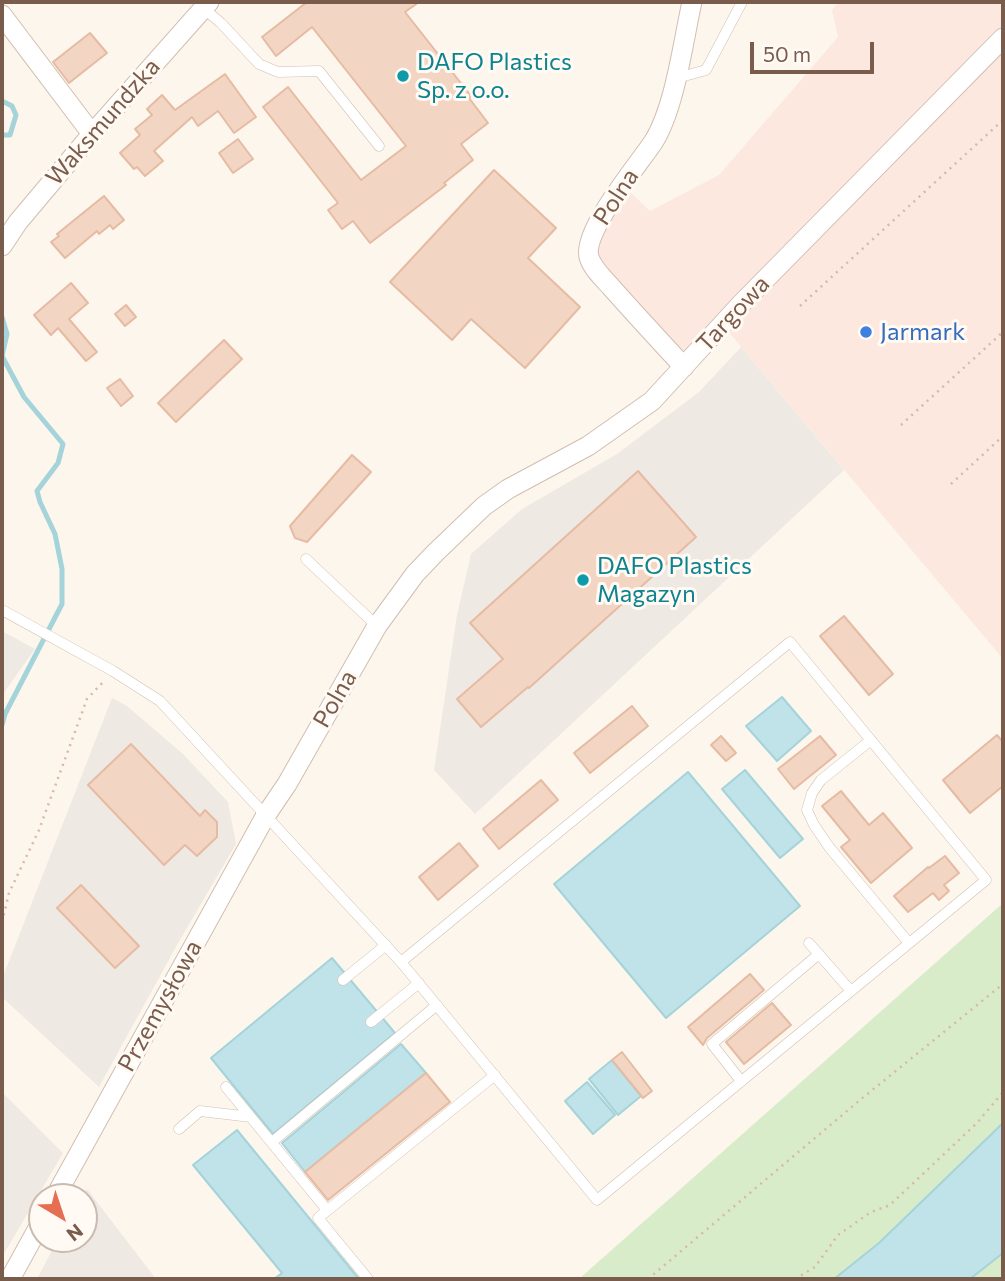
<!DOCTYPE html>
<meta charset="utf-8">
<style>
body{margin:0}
#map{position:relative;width:1005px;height:1281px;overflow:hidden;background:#fdf6ec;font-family:Commissioner,sans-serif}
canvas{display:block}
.frame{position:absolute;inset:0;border:4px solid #7a5c4d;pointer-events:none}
.north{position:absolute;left:28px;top:1183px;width:70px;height:70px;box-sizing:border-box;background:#fffaf3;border:2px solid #cabbb1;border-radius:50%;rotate:141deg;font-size:19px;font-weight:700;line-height:28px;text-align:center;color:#7a5c4d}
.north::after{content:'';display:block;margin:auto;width:24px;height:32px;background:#e76f51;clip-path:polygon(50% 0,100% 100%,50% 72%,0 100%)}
.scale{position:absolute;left:750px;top:42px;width:124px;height:32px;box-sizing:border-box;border:4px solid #7a5c4d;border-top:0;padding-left:9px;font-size:21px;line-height:24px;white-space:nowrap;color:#7a5c4d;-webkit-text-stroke:5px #fffaf3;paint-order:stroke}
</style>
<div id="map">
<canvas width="1005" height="1281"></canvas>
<div class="frame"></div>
<div class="north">N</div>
<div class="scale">50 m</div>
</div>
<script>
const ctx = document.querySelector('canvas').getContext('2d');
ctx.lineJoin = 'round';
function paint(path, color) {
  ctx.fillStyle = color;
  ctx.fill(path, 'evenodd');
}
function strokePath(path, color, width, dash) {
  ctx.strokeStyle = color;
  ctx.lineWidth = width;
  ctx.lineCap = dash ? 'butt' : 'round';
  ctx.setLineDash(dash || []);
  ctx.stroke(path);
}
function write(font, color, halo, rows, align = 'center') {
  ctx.font = font + ' Commissioner,sans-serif';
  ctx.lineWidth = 6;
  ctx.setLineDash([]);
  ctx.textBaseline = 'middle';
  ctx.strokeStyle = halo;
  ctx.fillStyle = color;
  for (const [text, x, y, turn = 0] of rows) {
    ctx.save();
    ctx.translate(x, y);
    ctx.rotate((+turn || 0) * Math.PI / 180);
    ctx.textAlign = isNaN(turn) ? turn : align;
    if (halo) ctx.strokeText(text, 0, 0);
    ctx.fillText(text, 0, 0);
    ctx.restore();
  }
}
const commercial = new Path2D(`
 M839,2h164v657l-287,-342 -32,37 -80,-83 -12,-20 36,-61 22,21 69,-36 119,-138 -6,-27z`);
const industrial = new Path2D(`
 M741,347l103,123 -369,344 -41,-44 23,-155 14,-61 51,-45 95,-55 82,-62z
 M2,631l33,18 -30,42 -3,10z
 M112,698l15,8 56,48 45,48 8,42 -59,101 -78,142 -97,-90v-18z
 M2,1092l61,61 -61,104z
 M87,1189l69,90h-119l21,-40h26v-42h-1z`);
const green = new Path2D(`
 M1003,903v220l-124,120 -45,36h-255z
 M1003,1253v26h-33z`);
const water = new Path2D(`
 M782,697l29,34 -34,30 -31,-35z
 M745,770l58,69 -23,19 -58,-69z
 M688,772l112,134 -134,112 -112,-134z
 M332,958l63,75 -122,101 -62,-76z
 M401,1044l25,29 -121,99 -23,-29z
 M612,1060l29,36 -23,19 -29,-36z
 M587,1082l28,33 -22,19 -28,-33z
 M1003,1123v130l-33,26h-136l45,-36z
 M237,1130l122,149h-85l8,-6 -89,-108z`);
const stream = new Path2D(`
 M2,101l10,5 4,9 -6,20h-8
 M2,317l5,17 -5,22 22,41 39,47 -5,19 -21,28 3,11 15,32 7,35v35l-57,110 -3,11`);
const building = new Path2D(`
 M307,2h112l-14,10 66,84 -2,2 19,25 -27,21 12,16 -29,23 2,2 -76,58 -17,-22 -11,8 -14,-19 10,-7 -75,-96 25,-20 73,93 45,-34 -94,-119 -36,29 -14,-19z
 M90,33l17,20 -38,30 -16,-21z
 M225,74l31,43 -22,16 -16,-22 -20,15 -6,-9 -38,34 9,10 -18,15 -8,-9 -3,2 -14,-16 20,-18 -5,-6 17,-14 -5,-6 15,-14 13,15z
 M238,139l15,20 -20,14 -14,-20z
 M494,170l62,58 -28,30 52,49 -55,61 -54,-49 -19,21 -62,-58z
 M104,196l20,24 -11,9 -3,-4 -11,9 -2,-3 -32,27 -14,-16 8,-6 -2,-2z
 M71,283l17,20 -19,16 28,33 -11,9 -28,-33 -7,7 -17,-20z
 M126,305l10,12 -11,9 -10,-12z
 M224,340l18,19 -66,63 -18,-19z
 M120,379l13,17 -12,10 -14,-18z
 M352,455l19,17 -64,70 -12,-4 -5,-12z
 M638,471l58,66 -167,151 -1,-1 -47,40 -24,-28 46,-40 -33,-36z
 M844,616l49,58 -24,21 -49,-59z
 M632,706l16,20 -58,47 -16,-20z
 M997,735l6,7v44l-33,27 -27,-33z
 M721,736l15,17 -10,8 -15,-16z
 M820,736l16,19 -42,34 -16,-20z
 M131,744l69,72 5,-6 12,12v15l-20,19 -12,-11 -21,20 -76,-80z
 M541,780l17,20 -59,49 -16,-20z
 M841,791l28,34 14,-12 29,35 -41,35 -30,-36 9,-7 -28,-34z
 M459,843l19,23 -40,34 -19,-23z
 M945,856l14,17 -15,12 5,6 -10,9 -6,-7 -25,19 -14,-16 34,-29 1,1z
 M81,885l58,61 -24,22 -58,-60z
 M750,974l14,16 -57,48 -4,7 -15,-18z
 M772,1003l19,22 -47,39 -18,-22z
 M622,1052l30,39 -9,7 -31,-38z
 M426,1073l24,29 -122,98 -23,-28z`);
const path = new Path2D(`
 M800,306l203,-186
 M901,425l102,-93
 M951,484l52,-48
 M2,922l7,-29 30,-63 48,-131 17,-18
 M648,1279l212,-179 143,-116
 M795,1279l20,-12 23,-32 33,-23 19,-7 87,-82 26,-31`);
const lane = new Path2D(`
 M203,8l18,15 38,41 19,8 41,-1 60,75
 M677,78l29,-8 36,-68
 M306,559l71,67
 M2,610l111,61 47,30 241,261 196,238 389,-320 -196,-238 -389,320
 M871,740l-50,40 -9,13 -5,17 7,15 15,22 80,96
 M809,943l42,48
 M343,980l43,-35
 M371,1022l48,-39
 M741,1081l-29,-37 107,-90
 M226,1087l101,123
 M179,1129l21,-18 51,6
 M272,1142l165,-137
 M368,1279l-50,-61 177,-143`);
const street = new Path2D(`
 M2,15l90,119
 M2,246l16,-24 74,-88 117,-132
 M684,367c-25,-27 -49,-53 -73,-80 -7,-8 -19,-19 -22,-30 -7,-26 50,-93 65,-116 21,-34 29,-99 38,-139
 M55,1197l211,-382 21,-31 90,-158 38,-52 20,-21 49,-47 24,-17 80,-43 64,-45 89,-97 262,-266
 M10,1279l32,-58`);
const markers = [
 [403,76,7,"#0f9aa8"],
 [866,332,7,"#3f7fe0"],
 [583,580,7,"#0f9aa8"]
];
const cultureNames = [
 ["DAFO Plastics",417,62],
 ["Sp. z o.o.",417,90],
 ["DAFO Plastics",597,566],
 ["Magazyn",597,594]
];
const streetNames = [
 ["Waksmundzka",103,122,-49],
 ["Polna",616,197,-57],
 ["Targowa",733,314,-47],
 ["Polna",335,699,-60],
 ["Przemysłowa",160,1006,-61]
];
const shopNames = [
 ["Jarmark",880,332]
];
paint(commercial, '#fde8e0');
paint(industrial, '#efe9e4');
paint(green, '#d8ecc9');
paint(water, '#bfe3e8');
strokePath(water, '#a5d3da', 2);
strokePath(stream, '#a5d3da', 5);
paint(building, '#f3d5c3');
strokePath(building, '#e6bba3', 2);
strokePath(lane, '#d1beb0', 11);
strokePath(street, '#d1beb0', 21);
strokePath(path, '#d9b8a5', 2.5, [2, 5]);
strokePath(lane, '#fff', 10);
strokePath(street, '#fff', 19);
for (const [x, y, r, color] of markers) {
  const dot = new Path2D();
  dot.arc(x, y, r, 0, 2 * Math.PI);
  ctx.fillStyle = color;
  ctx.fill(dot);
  strokePath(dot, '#fffaf3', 2.5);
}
write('24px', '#0d838f', '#fffaf3', cultureNames, 'left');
write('24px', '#7a5c4d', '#fffaf3', streetNames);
write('24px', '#366cbe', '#fffaf3', shopNames, 'left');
</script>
